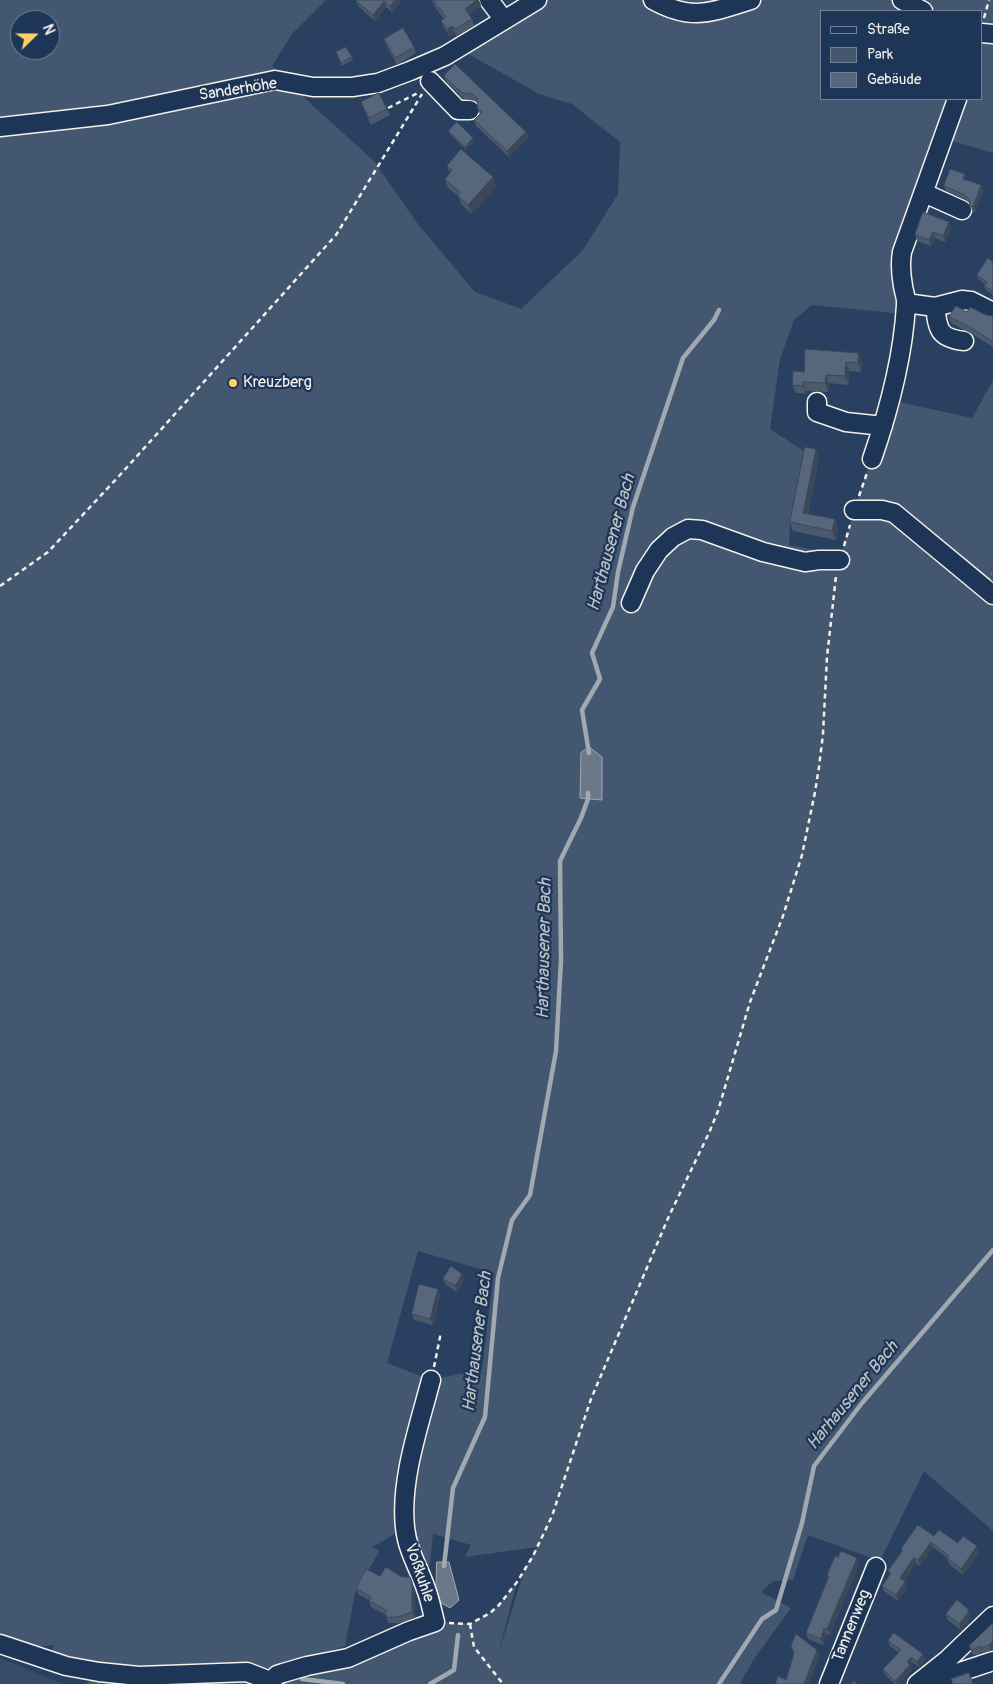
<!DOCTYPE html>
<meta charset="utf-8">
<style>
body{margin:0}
#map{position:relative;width:993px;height:1684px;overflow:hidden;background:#2a4060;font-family:Pangolin,sans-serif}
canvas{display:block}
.legend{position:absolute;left:820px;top:10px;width:162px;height:90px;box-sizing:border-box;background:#1d3557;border:1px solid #738091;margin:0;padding:6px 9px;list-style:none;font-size:15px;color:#f4f1e8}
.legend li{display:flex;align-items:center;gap:10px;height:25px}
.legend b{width:25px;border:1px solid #738091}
.north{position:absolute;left:10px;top:10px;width:50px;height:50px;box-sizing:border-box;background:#1d3557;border:1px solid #738091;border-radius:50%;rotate:68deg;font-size:14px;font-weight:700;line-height:20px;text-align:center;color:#f4f1e8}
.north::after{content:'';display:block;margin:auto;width:18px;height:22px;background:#ffd166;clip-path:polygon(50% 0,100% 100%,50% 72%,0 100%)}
</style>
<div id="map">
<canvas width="993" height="1684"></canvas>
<ul class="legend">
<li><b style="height:6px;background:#1d3557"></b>Straße</li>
<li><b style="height:14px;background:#445771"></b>Park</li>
<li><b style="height:14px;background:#56677d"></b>Gebäude</li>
</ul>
<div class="north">N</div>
</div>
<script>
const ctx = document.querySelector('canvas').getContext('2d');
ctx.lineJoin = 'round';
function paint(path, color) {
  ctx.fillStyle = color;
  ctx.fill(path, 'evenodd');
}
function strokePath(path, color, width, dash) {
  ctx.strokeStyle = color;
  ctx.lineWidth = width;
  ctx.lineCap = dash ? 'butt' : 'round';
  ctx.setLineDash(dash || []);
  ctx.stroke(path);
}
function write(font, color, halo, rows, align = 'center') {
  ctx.font = font + ' Pangolin,sans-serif';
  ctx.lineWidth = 4.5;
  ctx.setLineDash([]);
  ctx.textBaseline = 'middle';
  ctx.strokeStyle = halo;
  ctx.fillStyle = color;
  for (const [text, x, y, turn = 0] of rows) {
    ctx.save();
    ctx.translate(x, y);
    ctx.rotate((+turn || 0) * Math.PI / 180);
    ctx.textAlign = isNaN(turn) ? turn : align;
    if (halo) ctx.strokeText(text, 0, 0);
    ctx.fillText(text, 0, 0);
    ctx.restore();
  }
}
const built = new Path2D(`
 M0,1658l62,26h-62z`);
const green = new Path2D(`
 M0,0h326l-34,34 -20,32 40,39 62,56 43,62 58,69 46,17 62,-59 35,-56 2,-52 -48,-38 -33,-10 -76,-43 82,-51h448v153l-50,-15 -31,84 -7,92 -93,-9 -18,15 -14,39 -10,70 34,22 -5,34 -9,39 -1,21 52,10 13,-45 36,-110 82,18 21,-38v1151l-69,-60 -44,90 -72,-26 -15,45 -20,1 -12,11 30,16 -38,52 -13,24h-473v-11l21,9 11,-7 136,-53 35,2 20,-11 9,-8 18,-23 -20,76 28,-90 12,-21 -72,10 6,-12 -38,-11 -6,55 -22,-61 -34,20 7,1 1,3 -24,41 -10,53 -72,23 -28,-4 -70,6 -75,-4 -49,-14 3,-8 -18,2 -36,-12zM822,11h160v88h-160zM20,20h30v30h-30zM418,1251l76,22 -12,96 -51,11 -44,-17z
 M99,1676l141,4 14,4h-168z`);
const water = new Path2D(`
 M589,747l13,10v43l-22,-2 1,-45z
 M437,1562h12l10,38 -9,8 -14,-8z`);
const stream = new Path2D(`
 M589,753l-7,-43 18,-31 -8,-26 21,-46 5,-35 15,-65 50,-149 31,-38 5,-10
 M444,1566l9,-78 32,-71 13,-139 14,-58 18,-25 26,-144 5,-91 -1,-99 21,-43 7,-19v-6
 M302,1679l41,5
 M430,1684l24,-14 4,-35
 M719,1684l43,-65 14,-9 26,-87 12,-57 48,-63 131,-153`);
const path = new Path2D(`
 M984,18l5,-18
 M388,108l32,-16
 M859,496l8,-23
 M844,546l6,-21
 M0,586l48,-34 72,-77 216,-240 86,-141
 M434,1367l7,-35
 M449,1623l21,1 20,-11 9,-8 18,-23 16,-26 19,-40 39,-117 78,-183 40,-83 9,-22 32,-109 33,-86 19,-61 13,-63 4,-25 4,-33 4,-77 9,-81
 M470,1624l4,23 29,37`);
const minor = new Path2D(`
 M489,0l15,20
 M653,0c40,22 58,12 98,0
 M902,0l21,11
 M982,33l11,1
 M430,81l28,29h12
 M0,127l108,-12 167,-35 38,7h39l26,-4 32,-12 35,-15 92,-56
 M924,193l38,17
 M906,303l29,4 27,-7 9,1 22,11
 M935,307c3,23 4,31 29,34
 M817,402v10l29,10 37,4
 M872,459c17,-49 31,-101 34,-154 1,-6 -2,-12 -3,-19 -2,-11 -3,-22 -1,-34l55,-153
 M854,510h28l12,3 99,82
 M631,603l14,-32 14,-21 14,-13 15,-8 14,1 61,22 42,10 14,-2h21
 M0,1644l66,22 33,6 40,4 108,-4 23,9
 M269,1684l8,-9 6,-2 24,-7 41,-8 61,-27 26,-9c-3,-11 -5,-23 -9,-33 -7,-21 -19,-39 -21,-62 -5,-47 14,-101 26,-147
 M829,1684l47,-117
 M917,1684l30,-24 46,-44
 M924,1684l69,-23`);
const wall = new Path2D(`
 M356,0h46l-10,12 -6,-5 -11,14 -17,-15 -2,-5z
 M432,0h47l2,6 -12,9 3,4 2,7 -17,10 -2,-3 -5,3 -6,-8 -3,-7 3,-2 -11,-15z
 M384,39l30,8 2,6 -19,12 -11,-20z
 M337,55l15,2 1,3 -11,6z
 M455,64l71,68 2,6 -19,19 -33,-31 -2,-6 6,-6 -3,-6 1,-4 -3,-3 -11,-2 -18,-17 -2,-6z
 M361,102l26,7 3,6 -19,10z
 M448,131l26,10 -8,9 -16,-16z
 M447,166l46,11 3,10 -24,27 -11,-10 -3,-8 -10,-8 -3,-9 5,-6z
 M966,180l15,5 2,6 -8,21 -3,-1 -2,-8 -3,-2 -21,-10 -2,-5z
 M949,222l2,6 -6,14 -10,-4 -4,8 -14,-5 -2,-6z
 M993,262v33l-7,-5 -2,-4 1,-2 -7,-5 -1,-4z
 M967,312l26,4v31l-23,-14 -19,-10 -2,-6z
 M805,349l57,12 -1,11 -12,-1v14l-20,-2 -1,9 -22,-1v3l-10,-1 -4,-8 12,-13z
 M819,458l-11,56 27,5 3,9 -2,12 -43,-9 -3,-9z
 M993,568v14l-2,-2 -2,-6z
 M462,1274l2,6 -7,12 -11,-7 -3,-6z
 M440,1295l-7,30 -19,-5 -2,-6z
 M934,1536l24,7 21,9 -16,23 -14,-11 -2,-6 -14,-11 -13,19 -4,-3 -12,18 1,1 2,5 -9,14 -14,-10 -2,-5 8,-11 -2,-4 14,-19 -1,-3z
 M859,1564l-29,71 -4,-1 -3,11 -15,-6 -2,-6 22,-55 -1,-3z
 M380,1576l34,12 1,30 -15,5h-12l-2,-8 -15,-8 -2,-7 -11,-6 -2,-6z
 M968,1609l2,6v4l-9,11 -13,-10 -2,-6z
 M993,1623l-2,28 -8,2 -1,-1 -7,4 -4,-4 -2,-6z
 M888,1641l37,18 -6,8 -6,-4 -3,3 2,4 -13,14h-4l-10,-9 -2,-6 16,-16 -9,-7z`);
const shadedWall = new Path2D(`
 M395,0h7l-10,12 -2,-6z
 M477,0h2l2,6 -14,10 -2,-7z
 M384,1l2,6 -11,14 -2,-6z
 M452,26l3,7 -5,3 -3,-7z
 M526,132l2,6 -19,19 -2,-6z
 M473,138l1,3 -8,9 -1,-3z
 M493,177l3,10 -24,27 -4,-9z
 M981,185l2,6 -8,21 -2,-5z
 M949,222l2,6 -6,14 -2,-6z
 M933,232l2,6 -4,8 -2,-6z
 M858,353l4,8 -1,11 -3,-9z
 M846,362l3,9v14l-4,-9z
 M826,375l3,8 -1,9 -3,-9z
 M803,382l3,9v3l-3,-8z
 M816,449l3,9 -13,64 -3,-9z
 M835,519l3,9 -2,12 -4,-9z
 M462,1274l2,6 -7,12 -2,-6z
 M438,1289l2,6 -7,30 -3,-6z
 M931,1542l2,5 -13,19 -2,-6z
 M977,1546l2,6 -16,23 -2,-6z
 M914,1557l2,6 -14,20 -2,-5z
 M857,1558l2,6 -29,71 -3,-6z
 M412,1582l2,6 1,30 -3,-6z
 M905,1582l2,5 -9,14 -2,-6z
 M968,1609l2,6v4l-9,11 -2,-6z
 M824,1628l2,6 -3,11 -2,-6z
 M993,1641v8l-2,2 -2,-6z
 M817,1650l3,6 -11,28h-5z
 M923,1654l2,5 -6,8 -2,-5z
 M911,1657l2,6 -3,3 2,4 -13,14h-3l-1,-3z`);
const building = new Path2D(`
 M356,0h39l-5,6 -6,-5 -11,14 -17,-14z
 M433,0h44l-12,9 7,10 -17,10 -3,-3 -5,3 -6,-8 5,-4z
 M403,28l11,19 -19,11 -11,-19z
 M346,47l6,10 -11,6 -5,-11z
 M455,64l71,68 -19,19 -33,-31 8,-8 -5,-4 1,-5 -1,-5 -4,-4 -11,-1 -18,-17z
 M379,93l8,16 -18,9 -8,-16z
 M457,122l16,16 -8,9 -17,-16z
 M461,149l32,28 -25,28 -11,-10 3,-3 -15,-13 7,-9 -5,-4z
 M950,169l15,5 -2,5 18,6 -8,22 -3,-1 -1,-7 -4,-4 -21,-9z
 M923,212l26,10 -6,14 -10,-4 -4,8 -14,-5z
 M988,258l5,4v29l-9,-5 3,-4 -10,-7z
 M956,306l11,6 3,-5 16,8 7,1v23l-1,2 -24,-15 -19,-9z
 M805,349l53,4v10l-12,-1 -1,14 -19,-1 -1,8 -22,-1v4l-11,-1 1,-14 11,1z
 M805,447l11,2 -13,64 32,6 -3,12 -42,-9z
 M993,568v10l-4,-4z
 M451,1266l11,8 -7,12 -12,-7z
 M419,1284l19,5 -8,30 -18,-5z
 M918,1525l16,11 5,-6 19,13 5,-7 14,10 -16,23 -14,-11 2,-2 -18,-14 -13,18 -4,-3 -14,21 5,4 -9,13 -14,-9 9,-13 -3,-2 15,-21 -2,-1z
 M841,1551l16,7 -30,71 -3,-1 -3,11 -15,-6 23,-57 -2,-1 8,-19 3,1z
 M386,1567l16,10h8l2,5v30l-14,5h-12v-7l-17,-9 2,-4 -15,-9 10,-19 14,7z
 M957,1600l11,9v4l-9,11 -13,-10z
 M993,1623v18l-4,4 -8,3 -1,-2 -7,4 -4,-4z
 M894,1633l29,21 -6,8 -6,-5 -4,5 3,3 -15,16 -12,-12 18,-19 -13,-9z
 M796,1634l21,16 -13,34h-29l3,-8 8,4 8,-27 -3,-7z
 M969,1673l4,11h-20l-2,-5z
 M854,1681l4,3h-7z`);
const markers = [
 [233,383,5,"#ffd166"]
];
const streetNames = [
 ["Sanderhöhe",238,90,-9],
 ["Voßkuhle",419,1573,71],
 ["Tannenweg",852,1626,-68]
];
const poiNames = [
 ["Kreuzberg",243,383]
];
const waterNames = [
 ["Harthausener Bach",612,543,-75],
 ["Harthausener Bach",545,949,-89],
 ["Harthausener Bach",478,1342,-83],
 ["Harhausener Bach",853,1396,-51]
];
paint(built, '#374c69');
paint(green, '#445771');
paint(water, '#6a788a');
strokePath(water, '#a1a8b0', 1);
strokePath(stream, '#a1a8b0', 4.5);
strokePath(minor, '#f4f1e8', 21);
strokePath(path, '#f4f1e8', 2.5, [5, 4]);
strokePath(minor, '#1d3557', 18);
paint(wall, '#4a596c');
paint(shadedWall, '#3c4858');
paint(building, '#56677d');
strokePath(building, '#3c4858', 1);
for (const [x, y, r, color] of markers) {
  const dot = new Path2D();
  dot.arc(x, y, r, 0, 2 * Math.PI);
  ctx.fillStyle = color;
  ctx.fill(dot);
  strokePath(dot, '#1d3557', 2);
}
write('16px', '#f4f1e8', '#1d3557', streetNames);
write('16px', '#f4f1e8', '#1d3557', poiNames, 'left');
write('italic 18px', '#bdc1c2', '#1d3557', waterNames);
</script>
